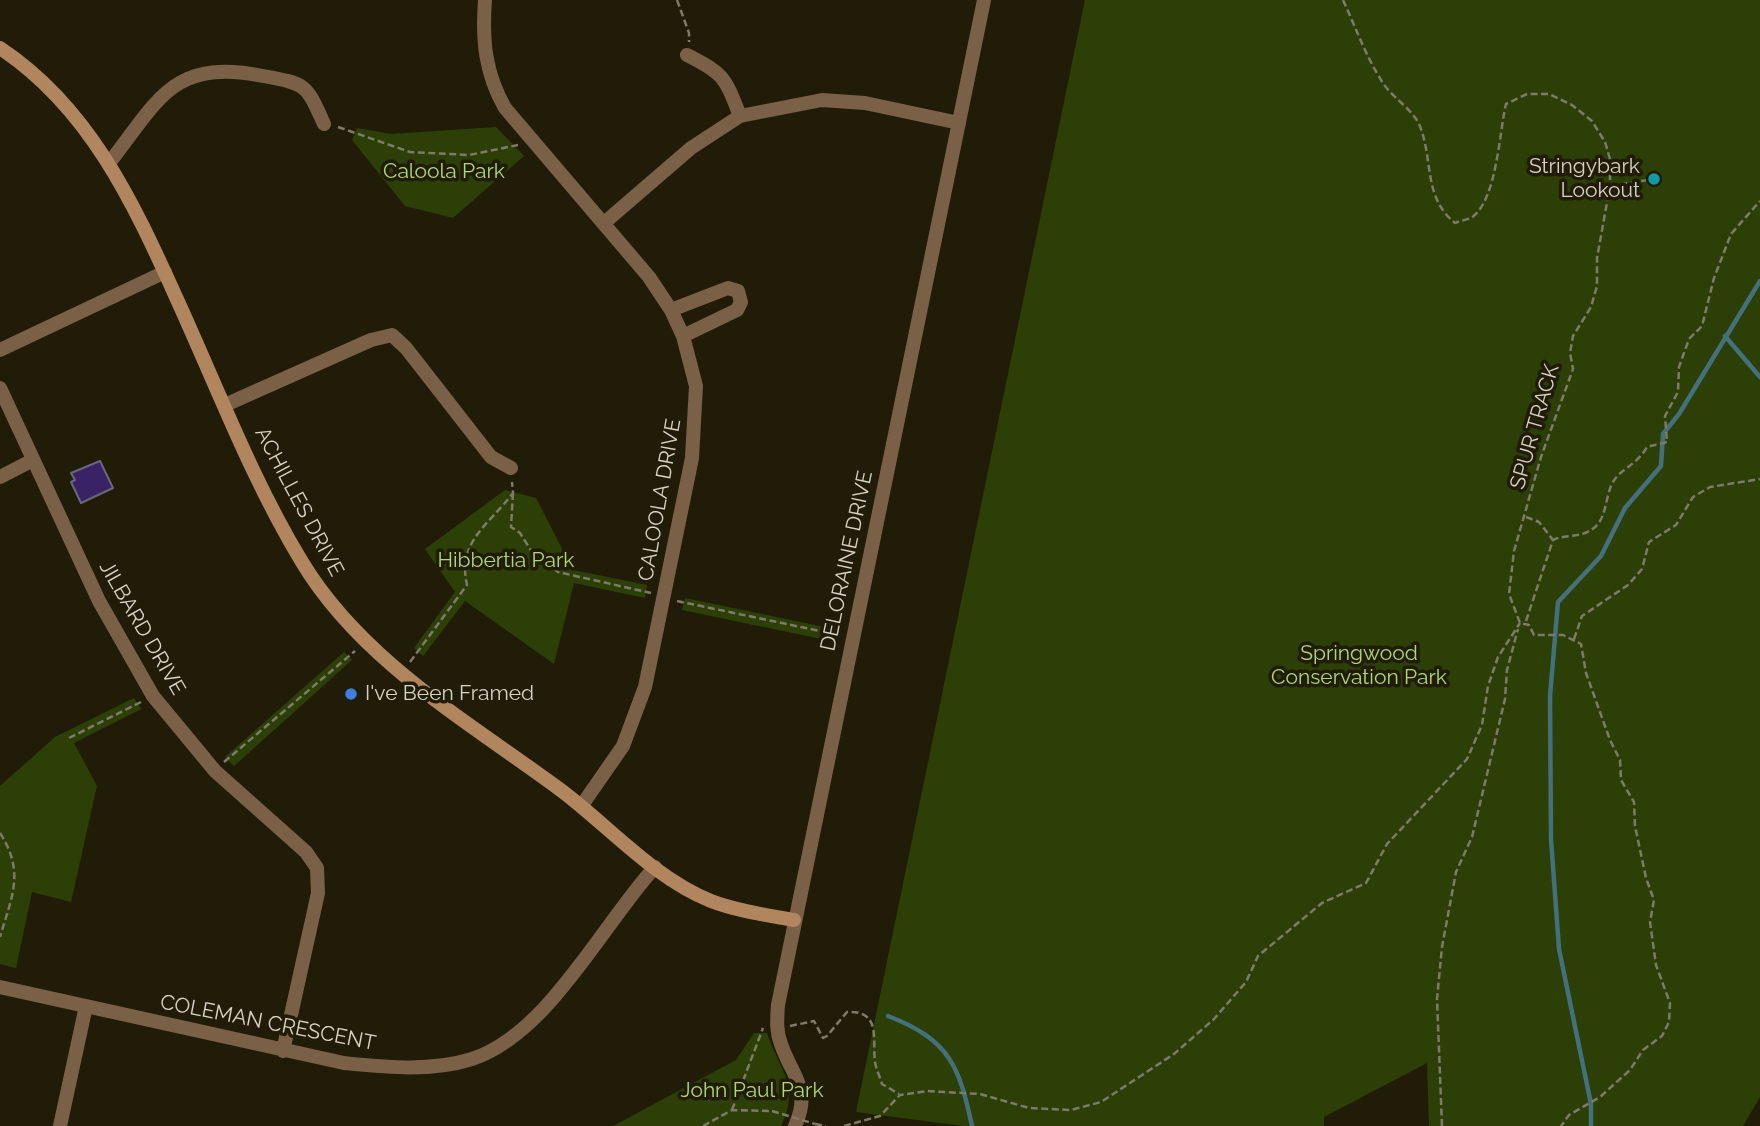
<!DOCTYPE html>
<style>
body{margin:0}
canvas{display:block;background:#211c08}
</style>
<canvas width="1760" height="1126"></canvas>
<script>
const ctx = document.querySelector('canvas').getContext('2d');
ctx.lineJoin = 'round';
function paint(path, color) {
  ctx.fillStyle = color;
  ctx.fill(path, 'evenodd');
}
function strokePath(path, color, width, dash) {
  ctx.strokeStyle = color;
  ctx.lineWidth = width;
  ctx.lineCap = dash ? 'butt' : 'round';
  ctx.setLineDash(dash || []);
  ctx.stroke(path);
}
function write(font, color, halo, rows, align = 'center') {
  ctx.font = font + ' Raleway,sans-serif';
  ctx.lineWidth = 7;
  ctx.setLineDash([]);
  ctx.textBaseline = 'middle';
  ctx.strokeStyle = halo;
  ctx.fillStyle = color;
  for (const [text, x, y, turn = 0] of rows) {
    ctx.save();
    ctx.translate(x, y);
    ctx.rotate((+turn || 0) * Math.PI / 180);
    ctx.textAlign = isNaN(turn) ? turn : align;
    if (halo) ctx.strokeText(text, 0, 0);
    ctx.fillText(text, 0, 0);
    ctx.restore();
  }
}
const green = new Path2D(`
 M1085,0h675v1097l-17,29h-314l-2,-63 -103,54v9h-361l-107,-14z
 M496,127l28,29 -71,62 -48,-12 -53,-66 5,-12 34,6z
 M505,490l31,8 37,72 74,15 -2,13 -71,-15 -20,81 -89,-63 -42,55 -9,-8 41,-56 -30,-43z
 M685,598l149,31 -3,12 -149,-31z
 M344,652l8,8 -118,106 -9,-9z
 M134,698l7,11 -67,34 23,43 -26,116 -39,-10 -16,76 -16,-4v-178l55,-49z
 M754,1033h13c12,37 34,52 14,93h-168l123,-66z`);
const stream = new Path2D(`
 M1725,336l35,41
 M888,1016c62,24 71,50 84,110
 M1591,1126v-22l-32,-155 -8,-110 -1,-143 8,-94 43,-46 24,-48 36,-42 2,-32 16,-20 81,-133`);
const building = new Path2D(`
 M100,461l13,27 -32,15 -10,-21 4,-2 -4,-7z`);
const path = new Path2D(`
 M677,0l12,33v9
 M1343,0c13,28 23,57 40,83 10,16 32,27 38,46 12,34 3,69 34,94 4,-2 11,-3 16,-5 26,-17 28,-85 35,-114l21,-10h22l23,11 20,16 13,21 5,17v27l-13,72v28l-6,21 -18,29 -3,17 3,16 -32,88 -27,94 -5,43 11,29 9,2 5,10h29l18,9 5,29 24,67 10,20 1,20 13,22 1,24 11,52 8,22 -4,22 6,43 14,38 -1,19 -7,14 -19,14 -13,20 -30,27 -31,18 -8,11
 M338,127l72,25 59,3 49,-10
 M1610,186l44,-7
 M513,493l-2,34 9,6 12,19 26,20 93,21
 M1526,517l13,5 14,18
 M677,601l162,34
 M1526,621l27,-81c11,-5 22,-3 32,-7 24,-9 18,-33 28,-51 8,-14 23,-16 34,-35l20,-5 -2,-26 13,-24 1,-25 10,-28 13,-13 12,-48 17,-44 29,-33
 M1574,639l8,-23 46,-31 14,-16 7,-27 27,-17 17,-28 17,-10 50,-8
 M410,662l57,-77c-10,-44 22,-60 46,-92l-1,-11
 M69,738l72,-36
 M224,762l131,-111
 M0,833c25,39 12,63 0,104
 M790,1026l24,-5 9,17 4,-2 20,-24c35,-2 25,28 28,50 1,7 5,15 7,22l17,10
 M732,1110l31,-82
 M815,1124l11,2
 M703,1126l29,-16 40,1
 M844,1126l36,-10 20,-21 27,-4 53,3 49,14 42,2 30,-8 73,-48 40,-35 32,-37 12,-26 64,-53 44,-20 21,-39 80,-85 15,-34 6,-39 10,-29 22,-34
 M1442,1126l-5,-127 5,-52 14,-75 16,-35 33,-138 2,-29 11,-41`);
const street = new Path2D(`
 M485,0c-3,40 0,73 20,108l144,169 22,33 12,26 13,50 -4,72 -47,229 -22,59 -41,59
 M687,55c38,19 38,23 53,61
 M110,162c49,-63 63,-104 153,-86 44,8 43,8 61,48
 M604,223l87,-75 49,-32 82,-16 43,3 94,20
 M671,310l57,-22 10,3 3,11 -4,8 -54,26
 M0,350l165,-78
 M0,388l99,213 54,95 62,75 91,81 11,16 1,25 -35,158
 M225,405l146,-65 21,-5 14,13 85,109 20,11
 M0,477l33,-17
 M0,987l344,76c41,4 87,9 128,-4 76,-25 130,-134 183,-192
 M60,1126l26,-120
 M795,1126c17,-38 -3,-49 -14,-82 -5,-13 -4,-25 -3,-39l206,-1005`);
const secondary = new Path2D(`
 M0,48c89,59 133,154 175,247 41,89 76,183 127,267 59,98 165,159 256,226 49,36 95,90 153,113 26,10 56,14 83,19`);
const pathBridge = new Path2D(`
 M772,1111l43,13`);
const markers = [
 [1654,179,7,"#0f9aa8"],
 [351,694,7,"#3f7fe0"]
];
const poiNames = [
 ["Stringybark",1640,167],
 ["Lookout",1640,191],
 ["I've Been Framed",365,694,"left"]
];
const parkNames = [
 ["Caloola Park",444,172],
 ["Hibbertia Park",506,561],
 ["Springwood",1359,654],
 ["Conservation Park",1359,678],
 ["John Paul Park",752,1091]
];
const streetNames = [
 ["SPUR TRACK",1535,427,-74],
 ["CALOOLA DRIVE",660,500,-80],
 ["ACHILLES DRIVE",299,502,62],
 ["DELORAINE DRIVE",847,561,-78],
 ["JILBARD DRIVE",142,628,60],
 ["COLEMAN CRESCENT",268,1023,11]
];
paint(green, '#2c3f07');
strokePath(stream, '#43707a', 4.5);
paint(building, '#392265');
strokePath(building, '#6b667b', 2);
strokePath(path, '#7e7a6a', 2.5, [7, 3.5]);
strokePath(street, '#7a6047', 14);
strokePath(secondary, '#b1865e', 14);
strokePath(pathBridge, '#7e7a6a', 2.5, [7, 3.5]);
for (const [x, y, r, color] of markers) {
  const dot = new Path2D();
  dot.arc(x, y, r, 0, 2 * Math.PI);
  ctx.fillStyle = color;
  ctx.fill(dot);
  strokePath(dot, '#211c08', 2.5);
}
write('21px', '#d5d2c6', '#211c08', poiNames, 'right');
write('21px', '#aed96f', '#211c08', parkNames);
write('21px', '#d5d2c6', '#211c08', streetNames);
</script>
